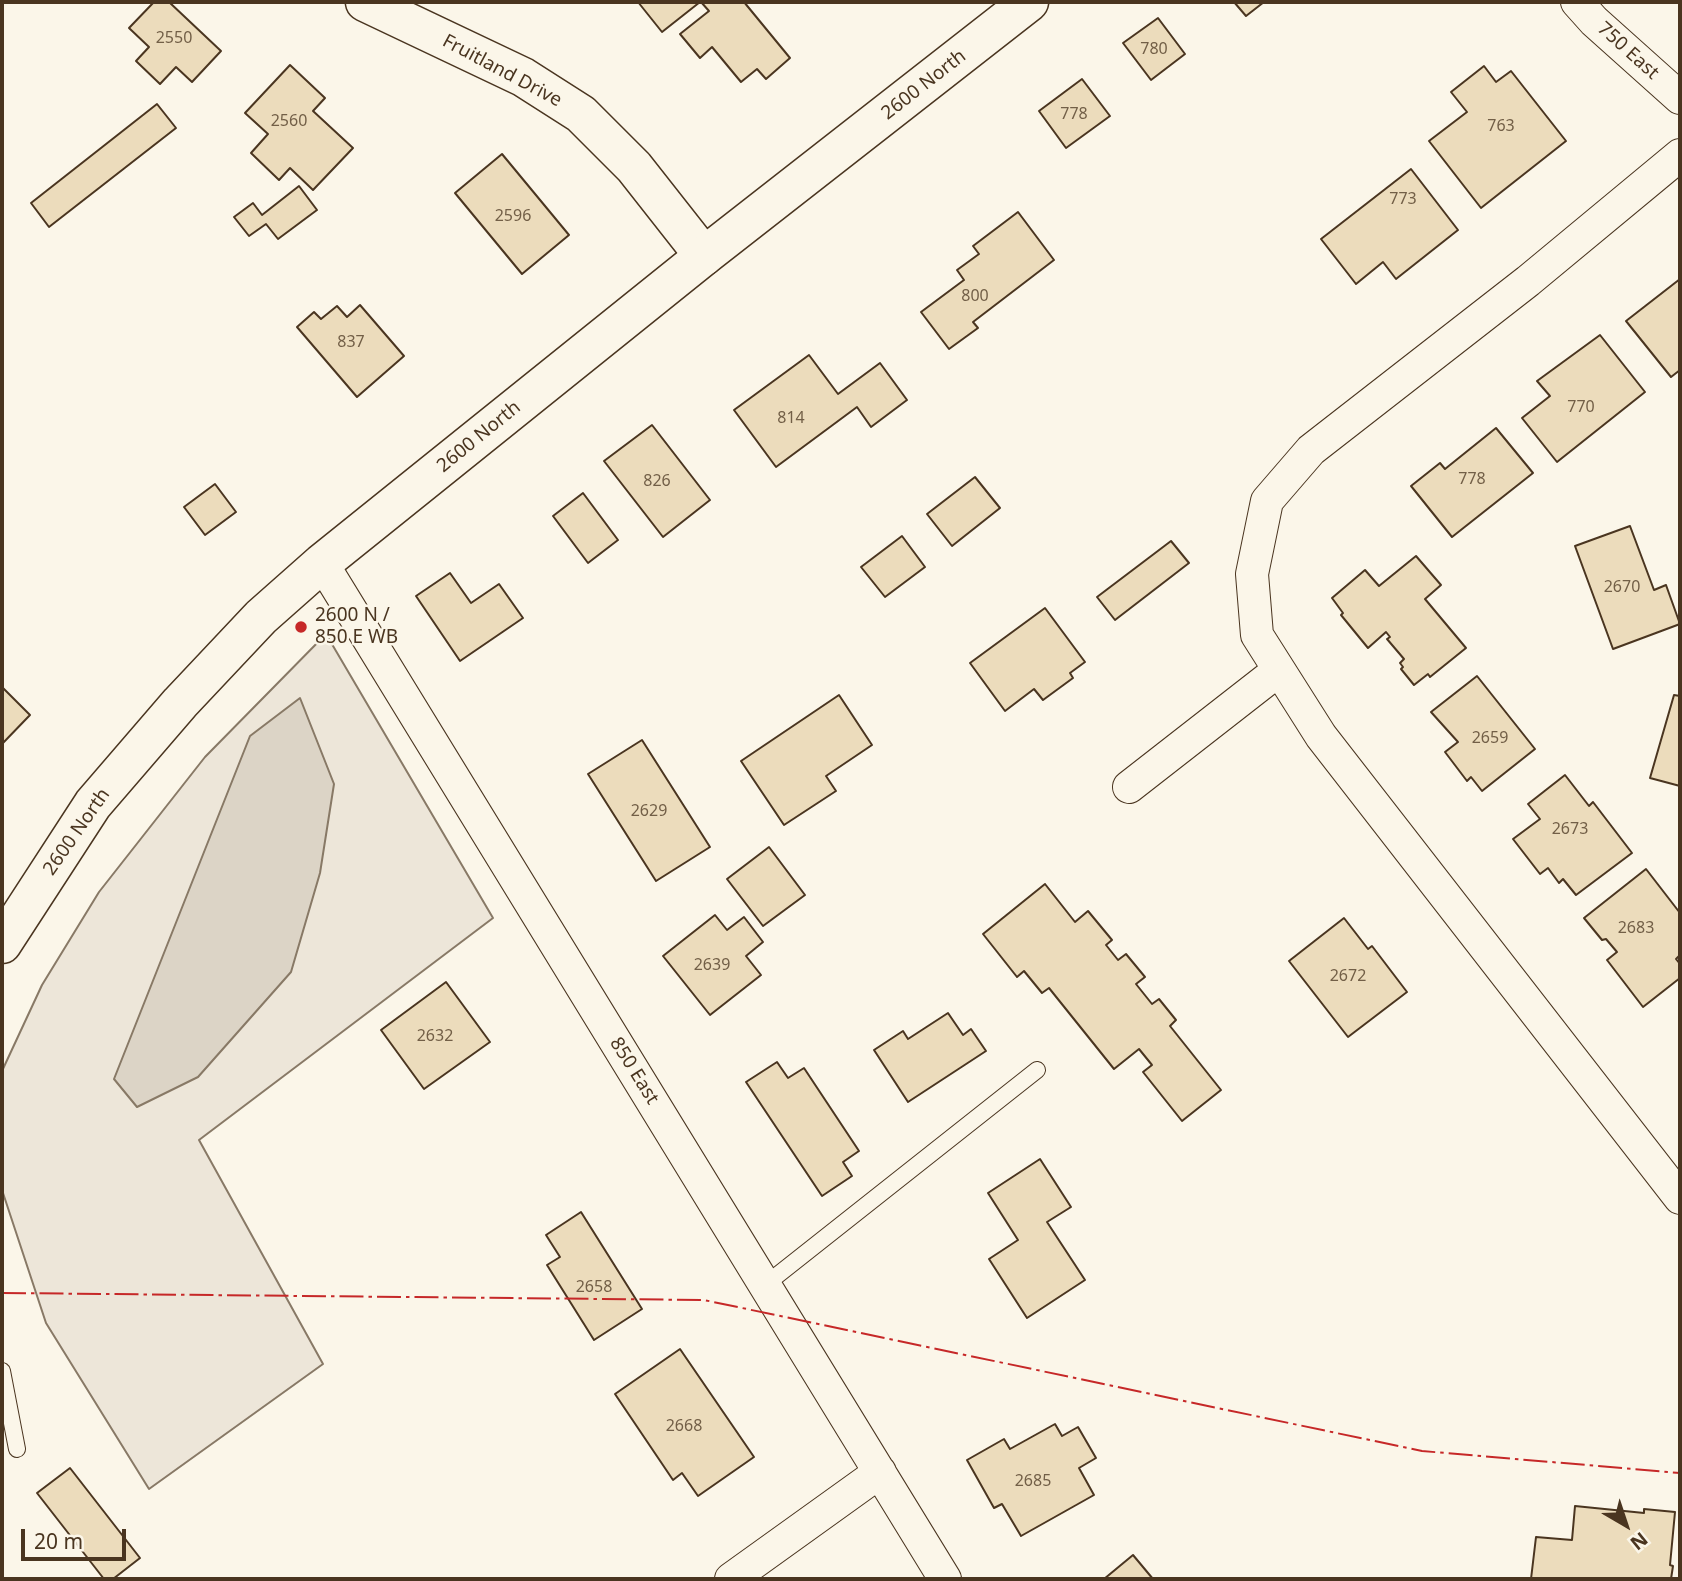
<!DOCTYPE html>
<style>
body{margin:0}
#map{position:relative;width:1682px;height:1581px;overflow:hidden;background:#fbf6e9;font-family:"Noto Sans",sans-serif}
canvas{display:block}
.frame{position:absolute;inset:0;border:4px solid #4a3520;pointer-events:none}
.north{position:absolute;left:1591px;top:1490px;width:70px;height:70px;-webkit-text-stroke:5px #fbf6e9;paint-order:stroke;rotate:141deg;font-size:19px;font-weight:700;line-height:28px;text-align:center;color:#4a3520}
.north::after{content:'';display:block;margin:auto;width:24px;height:32px;background:#4a3520;clip-path:polygon(50% 0,100% 100%,50% 72%,0 100%)}
.scale{position:absolute;left:21px;top:1529px;width:105px;height:32px;box-sizing:border-box;border:4px solid #4a3520;border-top:0;padding-left:9px;font-size:21px;line-height:24px;white-space:nowrap;color:#4a3520;-webkit-text-stroke:5px #fbf6e9;paint-order:stroke}
</style>
<div id="map">
<canvas width="1682" height="1581"></canvas>
<div class="frame"></div>
<div class="north">N</div>
<div class="scale">20 m</div>
</div>
<script>
const ctx = document.querySelector('canvas').getContext('2d');
ctx.lineJoin = 'round';
function paint(path, color) {
  ctx.fillStyle = color;
  ctx.fill(path, 'evenodd');
}
function strokePath(path, color, width, dash) {
  ctx.strokeStyle = color;
  ctx.lineWidth = width;
  ctx.lineCap = dash ? 'butt' : 'round';
  ctx.setLineDash(dash || []);
  ctx.stroke(path);
}
function write(font, color, halo, rows, align = 'center') {
  ctx.font = font + ' "Noto Sans",sans-serif';
  ctx.lineWidth = 5;
  ctx.setLineDash([]);
  ctx.textBaseline = 'middle';
  ctx.strokeStyle = halo;
  ctx.fillStyle = color;
  for (const [text, x, y, turn = 0] of rows) {
    ctx.save();
    ctx.translate(x, y);
    ctx.rotate((+turn || 0) * Math.PI / 180);
    ctx.textAlign = isNaN(turn) ? turn : align;
    if (halo) ctx.strokeText(text, 0, 0);
    ctx.fillText(text, 0, 0);
    ctx.restore();
  }
}
const green = new Path2D(`
 M326,634l167,284 -294,222 124,224 -174,125 -103,-166 -44,-133v-119l40,-86 57,-93 106,-135z`);
const water = new Path2D(`
 M300,698l34,86 -14,89 -29,99 -93,105 -61,30 -23,-28 136,-343z`);
const building = new Path2D(`
 M154,2h15l52,49 -29,31 -16,-15 -16,17 -24,-23 13,-14 -20,-19z
 M638,2h62l-38,30z
 M701,2h43l46,56 -24,21 -9,-10 -16,13 -29,-35 -12,11 -20,-24 29,-23z
 M1234,2h30l-18,14z
 M1158,18l27,36 -34,26 -28,-37z
 M290,65l35,33 -12,13 40,37 -40,42 -23,-22 -11,12 -28,-27 17,-19 -23,-21z
 M1484,66l12,16 15,-11 55,70 -85,67 -52,-67 38,-29 -16,-20z
 M1082,79l28,37 -44,32 -27,-37z
 M157,104l19,24 -127,99 -18,-24z
 M502,154l67,81 -47,39 -67,-81z
 M1411,169l47,61 -62,49 -13,-17 -27,22 -35,-45z
 M299,186l18,24 -39,29 -12,-15 -17,12 -15,-19 19,-14 9,12z
 M1018,212l36,48 -81,62 5,6 -29,21 -28,-37 43,-32 -7,-10 22,-16 -6,-8z
 M1680,279v91l-9,7 -45,-56z
 M360,305l44,51 -47,41 -60,-70 17,-15 7,7 16,-13 10,11z
 M1600,335l45,57 -88,70 -35,-44 28,-22 -13,-15z
 M809,355l29,39 42,-31 27,37 -36,27 -14,-20 -81,60 -42,-57z
 M652,425l58,75 -47,37 -59,-76z
 M1496,428l37,45 -81,64 -41,-51 29,-23 5,6z
 M975,477l25,31 -48,38 -25,-32z
 M215,484l21,28 -31,23 -21,-28z
 M583,493l35,47 -30,23 -35,-47z
 M1630,526l24,64 12,-5 14,39 -67,25 -38,-103z
 M902,536l23,31 -40,30 -24,-30z
 M1171,541l18,22 -74,57 -18,-23z
 M1416,556l25,29 -16,14 41,49 -36,29 -2,-3 -14,11 -13,-16 2,-2 -3,-4 4,-4 -17,-20 3,-2 -4,-5 -18,16 -27,-33 2,-2 -11,-15 33,-28 14,16z
 M450,573l21,30 28,-19 24,34 -63,43 -44,-65z
 M1045,608l40,54 -15,11 3,5 -30,22 -9,-11 -29,22 -35,-48z
 M1477,676l58,73 -53,42 -11,-14 -4,4 -22,-29 13,-10 -27,-30z
 M2,687l28,28 -28,29z
 M839,695l33,50 -46,31 10,15 -52,34 -43,-64z
 M1674,695l6,1v90l-30,-8z
 M642,740l68,107 -54,34 -68,-107z
 M1565,775l24,31 4,-4 39,51 -56,42 -13,-16 -4,4 -11,-15 -8,6 -27,-35 27,-20 -12,-15z
 M769,847l36,48 -42,31 -36,-47z
 M1646,869l34,44v42l-4,4 4,5v14l-37,29 -36,-47 10,-8 -11,-13 -4,1 -18,-22z
 M1045,884l30,38 13,-11 24,29 -6,5 12,15 8,-6 19,23 -9,7 16,20 7,-5 17,21 -6,6 51,64 -39,31 -39,-49 9,-7 -13,-16 -25,20 -65,-81 -7,5 -18,-22 -7,6 -34,-43z
 M715,915l12,15 17,-13 19,25 -17,14 15,19 -51,40 -47,-59z
 M1344,918l24,31 4,-3 35,46 -59,45 -59,-76z
 M446,982l44,60 -66,47 -43,-59z
 M948,1013l15,22 8,-6 15,22 -78,51 -34,-52 29,-19 5,8z
 M777,1062l11,16 16,-10 55,83 -16,11 9,14 -30,20 -76,-114z
 M1040,1159l31,48 -24,15 38,58 -58,38 -38,-59 29,-19 -30,-47z
 M581,1212l61,97 -48,31 -47,-75 13,-8 -14,-22z
 M680,1349l74,108 -56,39 -16,-23 -9,7 -58,-86z
 M1055,1424l7,12 16,-9 18,31 -17,10 15,27 -73,41 -19,-32 -8,4 -27,-48 37,-21 6,10z
 M70,1468l70,90 -27,21h-9l-67,-86z
 M1575,1506l69,7v-4l31,3 -5,53 3,1 -2,13h-140l5,-42 36,3z
 M1133,1555l20,24h-49z`);
const service = new Path2D(`
 M765,1285l272,-215
 M2,1371l15,78`);
const minor = new Path2D(`
 M1577,2l17,19 86,77
 M1680,155l-152,126 -217,169 -44,51 -15,73 5,61 64,101 359,462
 M322,563l623,1016
 M1129,787l150,-117
 M731,1579l149,-107`);
const tertiary = new Path2D(`
 M365,2l158,75 58,37 53,53 70,89`);
const secondary = new Path2D(`
 M2,944l91,-140 87,-101 81,-86 61,-54 382,-307 325,-254`);
const power = new Path2D(`
 M2,1293l702,7 718,151 258,22`);
const markers = [
 [301,627,7,"#c62828"]
];
const numberNames = [
 ["2550",174,38],
 ["780",1154,49],
 ["778",1074,114],
 ["2560",289,121],
 ["763",1501,126],
 ["773",1403,199],
 ["2596",513,216],
 ["800",975,296],
 ["837",351,342],
 ["770",1581,407],
 ["814",791,418],
 ["778",1472,479],
 ["826",657,481],
 ["2670",1622,587],
 ["2659",1490,738],
 ["2629",649,811],
 ["2673",1570,829],
 ["2683",1636,928],
 ["2639",712,965],
 ["2672",1348,976],
 ["2632",435,1036],
 ["2658",594,1287],
 ["2668",684,1426],
 ["2685",1033,1481]
];
const streetNames = [
 ["750 East",1628,51,42],
 ["Fruitland Drive",502,71,28],
 ["2600 North",924,85,-38],
 ["2600 North",479,437,-39],
 ["2600 North",77,832,-55],
 ["850 East",634,1071,58]
];
const poiNames = [
 ["2600 N /",315,616],
 ["850 E WB",315,638]
];
paint(green, '#ede6d9');
strokePath(green, '#887966', 2);
paint(water, '#dcd4c6');
strokePath(water, '#887966', 2);
paint(building, '#ecdcbc');
strokePath(building, '#4a3520', 2);
strokePath(service, '#4a3520', 18);
strokePath(minor, '#4a3520', 34);
strokePath(tertiary, '#4a3520', 41);
strokePath(secondary, '#4a3520', 41);
strokePath(service, '#fbf6e9', 16);
strokePath(minor, '#fbf6e9', 32);
strokePath(tertiary, '#fbf6e9', 38);
strokePath(secondary, '#fbf6e9', 38);
strokePath(power, '#c62828', 2, [24, 5, 3.5, 5]);
for (const [x, y, r, color] of markers) {
  const dot = new Path2D();
  dot.arc(x, y, r, 0, 2 * Math.PI);
  ctx.fillStyle = color;
  ctx.fill(dot);
  strokePath(dot, '#fbf6e9', 2.5);
}
write('16px', '#725f47', null, numberNames);
write('19px', '#4a3520', '#fbf6e9', streetNames);
write('19px', '#4a3520', '#fbf6e9', poiNames, 'left');
</script>
